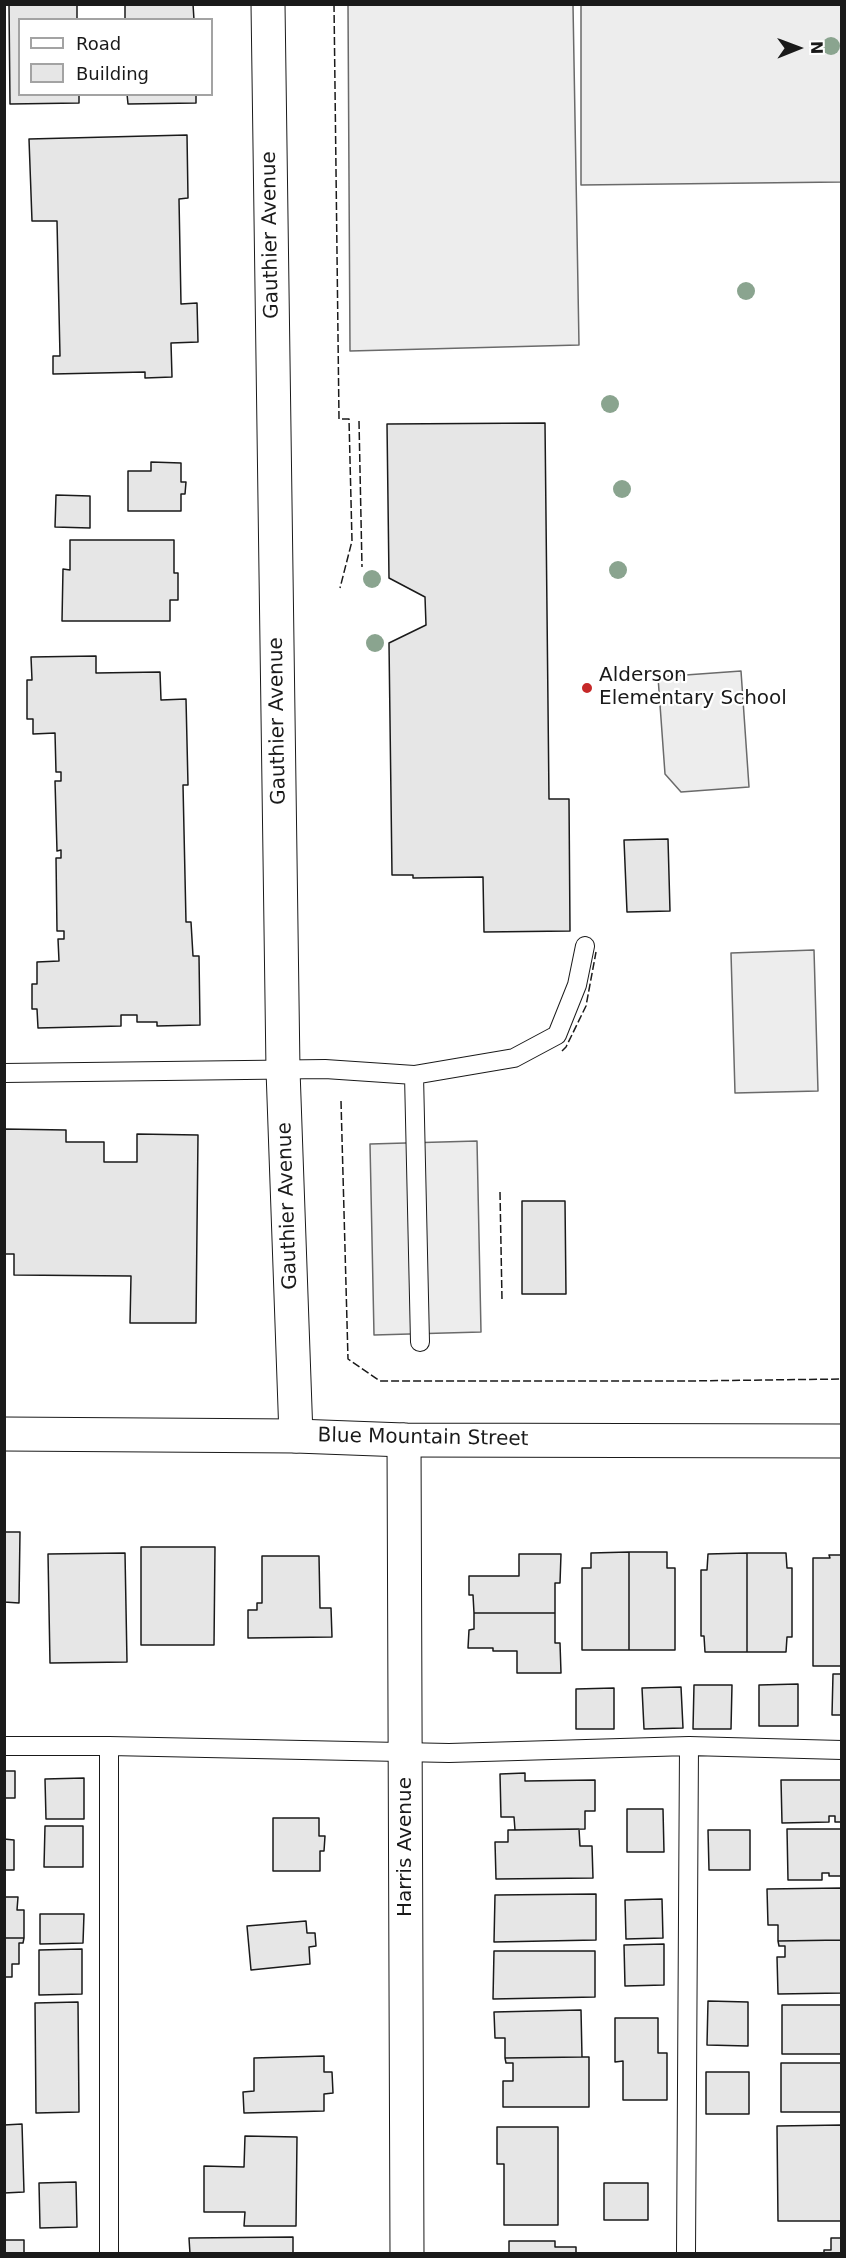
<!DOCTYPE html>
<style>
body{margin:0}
#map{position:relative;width:846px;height:2258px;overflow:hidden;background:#fff;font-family:"DejaVu Sans",sans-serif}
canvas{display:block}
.frame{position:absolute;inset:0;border:6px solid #1a1a1a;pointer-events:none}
.legend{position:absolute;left:18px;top:18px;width:195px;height:78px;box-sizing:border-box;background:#fff;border:2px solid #a3a3a3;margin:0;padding:8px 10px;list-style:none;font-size:18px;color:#1a1a1a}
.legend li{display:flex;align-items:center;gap:12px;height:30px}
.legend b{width:30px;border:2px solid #a3a3a3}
.north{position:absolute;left:768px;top:18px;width:60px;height:60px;-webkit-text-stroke:4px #fff;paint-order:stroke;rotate:89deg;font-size:16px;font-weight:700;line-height:24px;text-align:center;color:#1a1a1a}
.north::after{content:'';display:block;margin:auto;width:21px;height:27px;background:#1a1a1a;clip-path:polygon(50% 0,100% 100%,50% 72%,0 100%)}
</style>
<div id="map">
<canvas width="846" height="2258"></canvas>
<div class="frame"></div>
<ul class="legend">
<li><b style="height:8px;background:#fff"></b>Road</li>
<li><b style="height:16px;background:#e6e6e6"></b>Building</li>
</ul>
<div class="north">N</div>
</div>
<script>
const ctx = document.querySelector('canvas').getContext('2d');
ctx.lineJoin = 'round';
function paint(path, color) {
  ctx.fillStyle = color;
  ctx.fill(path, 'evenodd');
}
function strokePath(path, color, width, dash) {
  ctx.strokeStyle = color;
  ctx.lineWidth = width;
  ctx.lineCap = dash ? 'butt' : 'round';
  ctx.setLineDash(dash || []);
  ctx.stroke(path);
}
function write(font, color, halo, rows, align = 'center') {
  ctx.font = font + ' "DejaVu Sans",sans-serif';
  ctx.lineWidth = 4.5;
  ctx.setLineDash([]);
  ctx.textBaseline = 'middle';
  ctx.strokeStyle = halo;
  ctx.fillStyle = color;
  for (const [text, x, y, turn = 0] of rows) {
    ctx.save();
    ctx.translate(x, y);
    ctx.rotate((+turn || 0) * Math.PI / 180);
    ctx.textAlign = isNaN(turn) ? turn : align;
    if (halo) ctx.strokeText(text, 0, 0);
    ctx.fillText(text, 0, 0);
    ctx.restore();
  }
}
const built = new Path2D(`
 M348,5h225l6,340 -229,6z
 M581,5h260v177l-260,3z
 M741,671l8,116 -68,5 -16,-18 -7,-97z
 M814,950l4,141 -83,2 -4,-140z
 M477,1141l4,191 -107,3 -4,-191z`);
const building = new Path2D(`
 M9,4h68v16h-57v74h59v9l-69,1z
 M125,4h68l1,16h-69z
 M127,94h69v9l-68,1z
 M187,135l1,63 -9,1 2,105 16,-1 1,39 -27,1 1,34 -27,1v-6l-92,2v-18h7l-3,-135h-25l-3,-82z
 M545,423l4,376h20l1,132 -86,1 -1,-55 -70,1v-3h-21l-3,-232 37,-18 -1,-28 -36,-19 -2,-154z
 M151,462l30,1v19h5l-1,12h-4v17h-53v-40h23z
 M56,495l34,1v32l-35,-1z
 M70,540h104v33h4v27h-8v21h-108l1,-52 7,1z
 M96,656v17l64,-1 1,28 25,-1 2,86h-5l3,137h5l2,34h6l1,69 -43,1v-4h-20v-7h-16v11l-83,2 -1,-19h-5v-25h5v-22l22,-1 -1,-22h6v-8h-7l-1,-73h5v-8l-4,1 -2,-70h6v-9h-5l-1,-39 -22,1v-15h-6v-39h5l-1,-23z
 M668,839l2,72 -43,1 -3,-72z
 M4,1129l62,1v12h38v20h33v-28l61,1 -2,188h-66l1,-47 -117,-1v-21h-10z
 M522,1201h43l1,93h-44z
 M4,1532h16l-1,71 -15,-1z
 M141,1547h74l-1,98h-73z
 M629,1552h38v16h8v82h-46z
 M629,1552v98h-47v-82h9v-15z
 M125,1553l2,109 -77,1 -2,-109z
 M747,1553h39l1,15h5v69h-5l-1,15h-39z
 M747,1553v99h-42l-1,-16h-3v-66h6l1,-16z
 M519,1554h42l-1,29h-5v30h-81l-1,-18h-4v-19h50z
 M829,1555h13v111h-29v-108h17z
 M262,1556h57l1,52h11l1,29 -84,1v-28h9v-7h5z
 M474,1613h81v30h5l1,30h-44v-22h-24v-3h-25l1,-18 5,-1z
 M833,1674h9v41h-10z
 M798,1684v42h-39v-41z
 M694,1685h38l-1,44h-38z
 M681,1687l2,41 -39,1 -2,-41z
 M614,1688v41h-38v-40z
 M4,1771h11v27h-11z
 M525,1773v8l70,-1v31h-10v18l-70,1 -1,-13h-13l-1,-43z
 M84,1778v41h-38l-1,-40z
 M781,1780h61v42h-7v-6h-6v6l-47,1z
 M627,1809h36l1,43h-37z
 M273,1818h46v18h6l-1,15h-4v20h-47z
 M45,1826h38v41h-39z
 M579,1829l1,17h12l1,32 -97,1 -1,-37h13v-12z
 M787,1829h55v47h-13v-3h-7v7h-34z
 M708,1830h42v40h-41z
 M4,1839l10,1v30h-10z
 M842,1888v52l-64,1v-16h-10l-1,-36z
 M596,1894v46l-102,2 1,-47z
 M4,1897h14l-1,13h7v28h-20z
 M662,1899l1,39 -37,1 -1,-39z
 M40,1914h44l-1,29 -43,1z
 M306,1921l1,12h8l1,13 -7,1 1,17 -59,6 -4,-44z
 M4,1938h20l-1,5h-4v21h-7v13h-8z
 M842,1940v53l-64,1 -1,-37h8v-11h-6l-1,-5z
 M664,1944v41l-39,1 -1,-41z
 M82,1949v45l-43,1v-45z
 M494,1951h101v46l-102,2z
 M708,2001l40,1v44l-41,-1z
 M78,2002l1,110 -43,1 -1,-110z
 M782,2005h60v49h-60z
 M581,2010l1,47 -77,1v-20h-10l-1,-26z
 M615,2018h43v35h9v47h-44v-39l-8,1z
 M324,2056v16h8l1,21 -9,1v17l-80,2 -1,-21 11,-1v-33z
 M582,2057h7v50h-86v-26h10v-18h-7l-1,-5z
 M781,2063h61v49h-61z
 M706,2072h43v42h-43z
 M22,2124l2,68 -20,1v-68z
 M842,2125v96h-64l-1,-95z
 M497,2127h61v98h-54v-61h-7z
 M245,2136l52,1 -1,89h-52l1,-14h-41v-46l40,1z
 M76,2182l1,45 -37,1 -1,-45z
 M604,2183h44v37h-44z
 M293,2237v17h-103l-1,-16z
 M831,2238h11v16h-18v-4h7z
 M4,2240h20v14h-20z
 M509,2241h46v6h21v7h-67z`);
const lane = new Path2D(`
 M4,1073l321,-4 89,6 6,267
 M414,1075l100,-17 43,-23 20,-50 8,-39
 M4,1746h105l340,7 240,-7 153,4
 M109,1746v508
 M686,2254l3,-508`);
const street = new Path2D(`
 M268,4l15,1066 13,366
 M404,1440l3,814`);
const secondary = new Path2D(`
 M4,1434l292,2 108,4 438,1`);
const fence = new Path2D(`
 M334,4l5,415h10l3,122 -12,47
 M359,421l3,146
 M562,1051l4,-4 20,-41 10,-54
 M341,1101l7,258 32,22h307l155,-2
 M500,1192l2,108`);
const trees = [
 [831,46],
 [746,291],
 [610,404],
 [622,489],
 [618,570],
 [372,579],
 [375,643]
];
const markers = [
 [587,688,6,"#c62828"]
];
const streetNames = [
 ["Gauthier Avenue",271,235,-91],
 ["Gauthier Avenue",278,721,-91],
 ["Gauthier Avenue",288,1206,-92],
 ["Blue Mountain Street",423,1438,1],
 ["Harris Avenue",406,1847,-90]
];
const poiNames = [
 ["Alderson",599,676],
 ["Elementary School",599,699]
];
paint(built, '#ededed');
strokePath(built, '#6a6a6a', 1.5);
paint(building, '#e6e6e6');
strokePath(building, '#1a1a1a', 1.5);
strokePath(lane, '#1a1a1a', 20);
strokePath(street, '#1a1a1a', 35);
strokePath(secondary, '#1a1a1a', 35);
strokePath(lane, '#fff', 18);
strokePath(street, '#fff', 33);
strokePath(secondary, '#fff', 33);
strokePath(fence, '#1a1a1a', 1.5, [8, 3]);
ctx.fillStyle = '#8aa48f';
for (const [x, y] of trees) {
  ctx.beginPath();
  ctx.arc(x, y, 9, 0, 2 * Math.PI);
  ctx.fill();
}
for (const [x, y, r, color] of markers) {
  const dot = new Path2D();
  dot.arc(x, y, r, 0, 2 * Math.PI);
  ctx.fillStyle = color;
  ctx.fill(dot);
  strokePath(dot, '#fff', 2);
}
write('20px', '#1a1a1a', '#fff', streetNames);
write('20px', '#1a1a1a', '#fff', poiNames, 'left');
</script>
